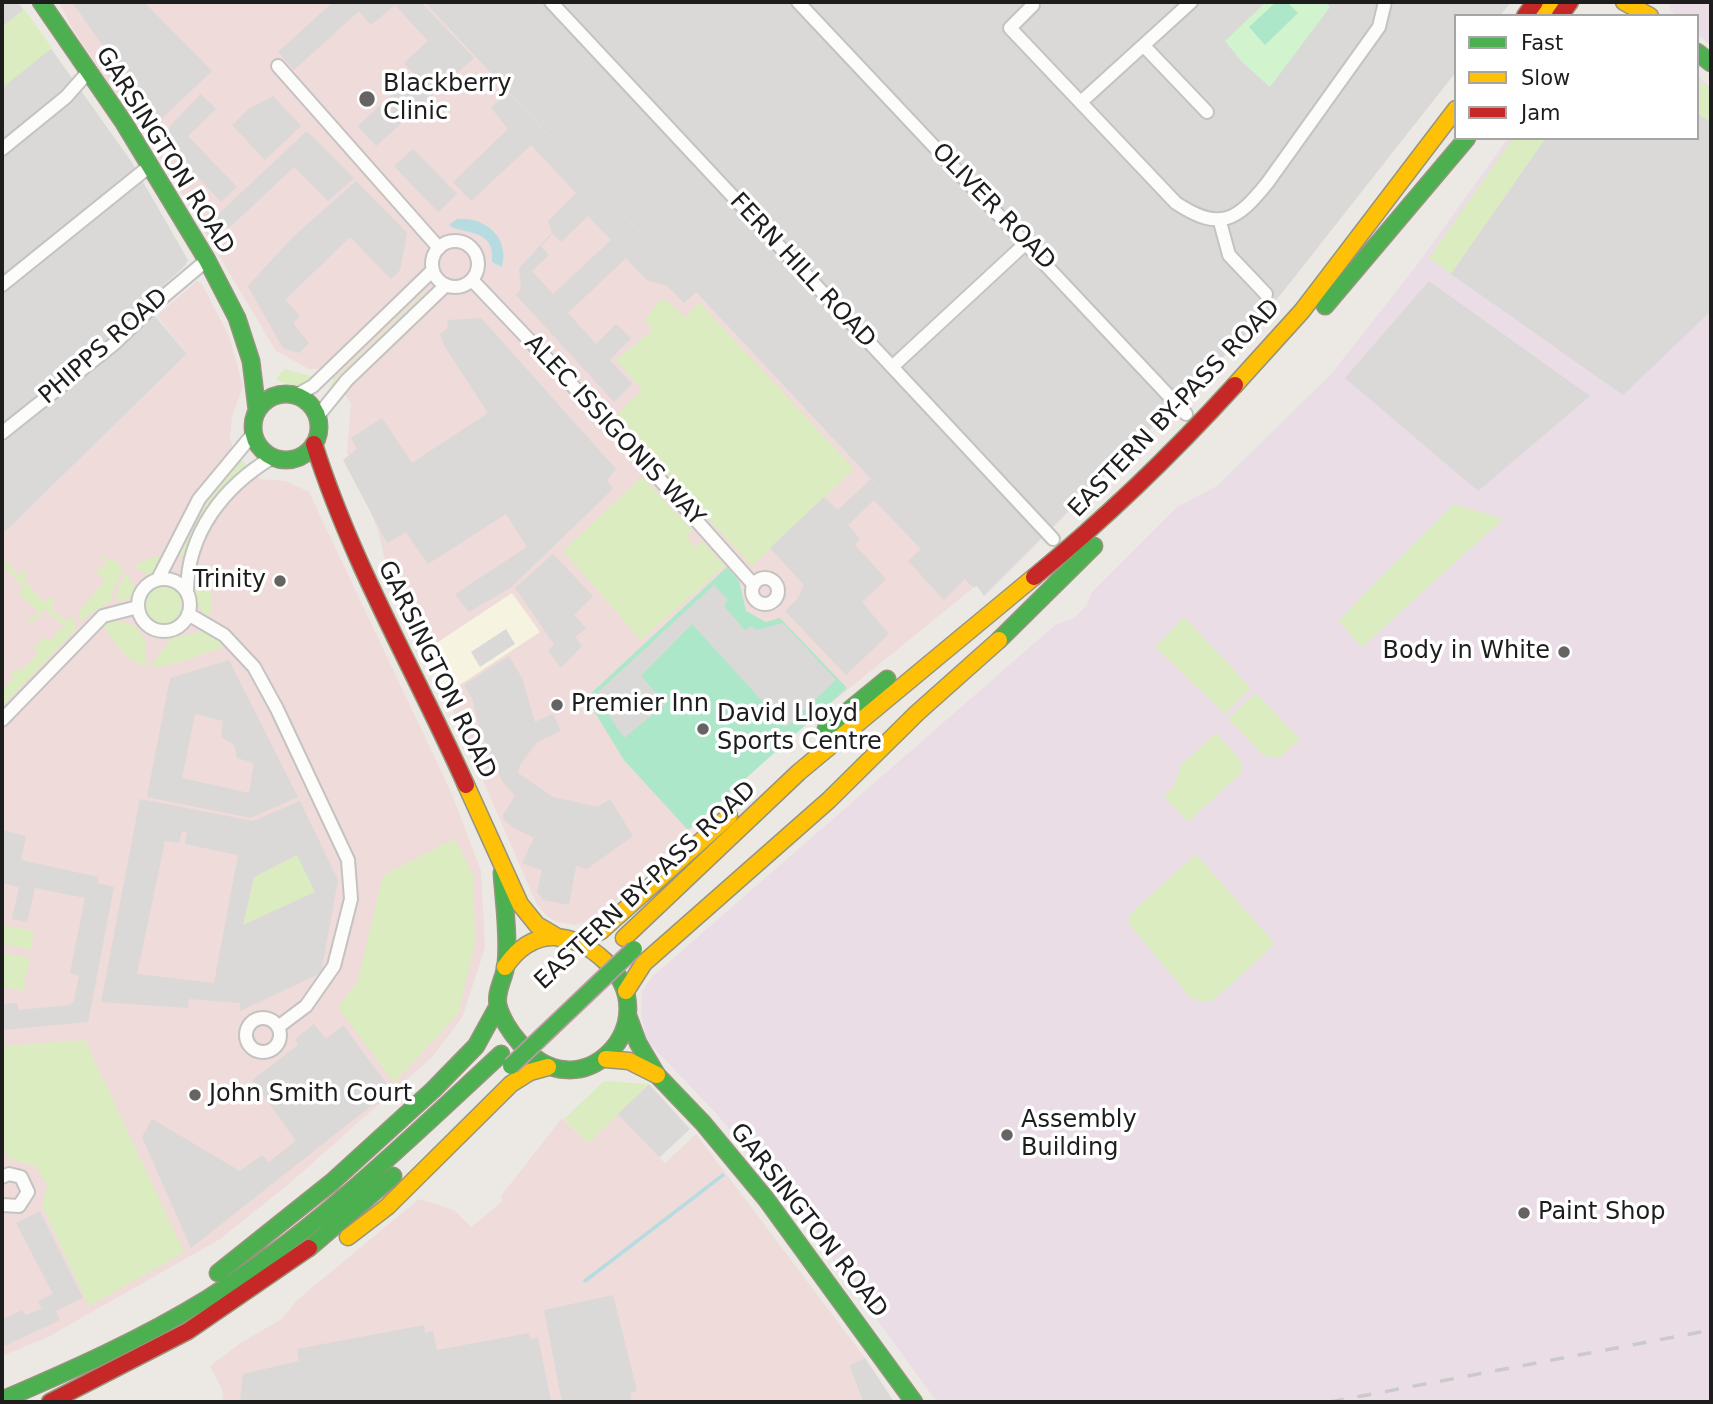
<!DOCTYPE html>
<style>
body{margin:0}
#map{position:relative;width:1713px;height:1404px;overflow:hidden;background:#ece9e5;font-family:"DejaVu Sans",sans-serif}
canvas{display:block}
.frame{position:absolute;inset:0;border:4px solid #1d1d1d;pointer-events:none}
.legend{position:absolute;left:1454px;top:14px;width:245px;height:126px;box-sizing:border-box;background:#fff;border:2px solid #a5a5a5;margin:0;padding:9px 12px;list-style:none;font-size:21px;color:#1d1d1d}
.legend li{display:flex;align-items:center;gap:14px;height:35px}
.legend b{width:35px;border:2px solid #a5a5a5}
</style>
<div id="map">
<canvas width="1713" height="1404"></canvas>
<div class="frame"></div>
<ul class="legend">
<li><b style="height:9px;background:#4caf50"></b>Fast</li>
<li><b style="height:9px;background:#ffc107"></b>Slow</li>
<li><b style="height:9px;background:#c62828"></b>Jam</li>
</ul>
</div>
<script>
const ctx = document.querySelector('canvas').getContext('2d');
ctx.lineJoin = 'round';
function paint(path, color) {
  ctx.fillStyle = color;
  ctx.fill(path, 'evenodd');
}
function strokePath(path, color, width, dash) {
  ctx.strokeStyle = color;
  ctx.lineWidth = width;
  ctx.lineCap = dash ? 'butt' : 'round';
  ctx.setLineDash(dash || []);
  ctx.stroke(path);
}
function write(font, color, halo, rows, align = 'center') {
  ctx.font = font + ' "DejaVu Sans",sans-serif';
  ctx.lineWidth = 7;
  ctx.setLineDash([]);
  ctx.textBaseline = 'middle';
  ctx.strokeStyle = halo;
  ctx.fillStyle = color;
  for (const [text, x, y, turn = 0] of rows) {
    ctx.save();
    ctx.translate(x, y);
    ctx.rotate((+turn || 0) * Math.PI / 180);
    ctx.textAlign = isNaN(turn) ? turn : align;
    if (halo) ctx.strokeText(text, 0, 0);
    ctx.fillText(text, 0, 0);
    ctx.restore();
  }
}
const residential = new Path2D(`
 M2,2h16l113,159 57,99 -3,6 -41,37 43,51 -185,181z
 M424,2h1087l-11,14h-44v56l-193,245 -279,279 -7,-10 -4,2z
 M649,1084l41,45 -31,29 -42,-44z
 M865,1358l18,27 11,17h-31l-14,-37z`);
const commercial = new Path2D(`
 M59,2h365l549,586 -192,156 -180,171 -26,10 -18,-3 -10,-6 -10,-11 -92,-212 -57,-118 -10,-45 -31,-77 4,-50 -26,-34h-16l-33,-18 -113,-189 -90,-132z
 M197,281l5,3 27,52 14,50 -11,31 -2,20 4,17 26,25 26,2 23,11 142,300 30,79 4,77 -23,70 -30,39 -142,126 -70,56 -172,98 -46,19v-821l185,-181 -30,-38z
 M617,1114l48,49 31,-29 169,224 -16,7 14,37h-640l-1,-13 -12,-23 32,-24 40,-23 14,-18 123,-102 35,11 17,17 32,-26 -2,-5 61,-78 26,25z`);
const industrial = new Path2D(`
 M1669,2h42v44l-14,-12v-18h-20l-7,-6z
 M1697,76l14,11v1315h-774l-161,-220 -63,-72 -66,-69 -6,-28 1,-22 10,-14 403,-352 19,-7 12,-12 6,-14 85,-85 40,-21 115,-113 85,-108 91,-127h189z`);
const education = new Path2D(`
 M512,593l28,39 -94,62 -20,-44z`);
const grass = new Path2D(`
 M24,9l28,39 -50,40v-61z
 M1697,79l14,10v34l-14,-10z
 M1513,138h33l-95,136 -22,-16z
 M426,291l3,3 -98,92 -1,-2z
 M660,300l9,1 16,17 14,-16 155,167 -102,97 -138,-148 28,-28 -26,-30 37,-30 -8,-10z
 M284,369l31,8 -2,5c-13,4 -24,5 -37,-3z
 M242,460l6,6c-30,27 -49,54 -65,91l-5,-2 21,-47z
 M642,477l50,53 -5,7 8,10 7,-6 23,25 -84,74 -78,-89z
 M1454,504l49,15 -141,128 -24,-26z
 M103,556l14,6 6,9 -8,14 -4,16 -32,20v-9l26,-32 -11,-10h7l5,-9 -5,-3z
 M164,557l-10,16 -5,2 -16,-8 16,-9z
 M2,558l17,17 6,-4 3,3 -5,6 22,23 7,-6 3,4 -5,5 16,16 8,-7 2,15 -74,76v-16l12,-12 -4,-4 6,-6 4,4 18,-18 -5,-6 11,-11 6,4 14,-15 -18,-17 -15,15 -3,-2 10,-10 -19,-19 4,-6 -21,-23z
 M193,566c14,13 26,33 15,52 -15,-14 -16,-32 -15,-52z
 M127,574l9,15 -7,10 -13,3 3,-17z
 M145 605a19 19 0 1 1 38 0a19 19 0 1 1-38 0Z
 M1184,617l67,71 -26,26 -70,-67z
 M112,619l24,7 9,14v22l8,3 17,-26 34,-8 23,15c-59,18 -86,44 -124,-21z
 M1256,693l44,46 -20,19 -16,-2 -36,-37z
 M1216,733l24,26 2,13 -54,50 -24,-26 10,-10 7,-21z
 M454,839l19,35 2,70 -17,70 -64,69 -56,-76 20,-26 25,-106z
 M1196,854l79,90 -61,56 -10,2 -14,-5 -62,-74 4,-11z
 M297,855l19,37 -73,33 11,-48z
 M2,925l32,6 -3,19 -29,-6z
 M2,953l28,5 -7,33 -21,-4z
 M85,1040l99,212 -95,54 -47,-100 5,-22 -12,-18 -26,-7 -7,-14v-99z
 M604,1081l45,3 -61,59 -24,-24z`);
const park = new Path2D(`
 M1266,2h59l5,5 -60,80 -28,-25 -17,-21z`);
const pitch = new Path2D(`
 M1276,2h11l11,11 -33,32 -16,-18z
 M727,567l12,14 7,30 20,11 14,-4 67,70 -159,142 -64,-70 -38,-62z`);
const parking = new Path2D(`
 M72,2h72l68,69 -55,52z
 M333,2h88l53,56 -98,88 -18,-20 56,-52 -10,-11 24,-22 -33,-36 -24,20 -12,-14 -65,59 -16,-18z
 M508,92l188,200 -12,11 -18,-18 -18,-4 -22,-23 -58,55 28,31 20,-20 15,14 -21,22 22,24 -18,18 -98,-107 5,-6 -2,-21 33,-35 -4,-12 28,-28 -45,-48 -60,56 -18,-19 55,-53 -17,-21zM588,216l23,24 -58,54 -21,-23 17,-16 -8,-9 12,-12 8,8z
 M201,94l15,15 -28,27 49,51 -16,15 -52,-57 1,-19z
 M273,96l28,30 -36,34 -33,-35 17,-16z
 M1697,113l14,10v188l-88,84 -172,-121 95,-136h151z
 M307,131l47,47 -26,23 -34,-34 -64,60 -17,-8z
 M1307,142l18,12 -25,35 -18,-13z
 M413,149l44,45 -19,18 -44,-46z
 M356,181l51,52 -7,37 -9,9 -41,-42 -65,63 15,16 -7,7 16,20 -10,10 -16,-5 -35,-62 43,-47z
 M1429,281l161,115 -112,95 -133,-113z
 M481,318l135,151 -9,11 6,9 -103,99 -41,24 -14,-18 72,-47 -21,-33 -78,50 -22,-32 -19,11 -44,-83 14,-11 -6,-11 31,-20 30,45 76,-50 -43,-66 -5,-13 7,-5 1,-9z
 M871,479l94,100 -21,21 -36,-39 13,-12 -47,-49 -26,25 12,14 -5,6 31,34 -24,23 27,32 -43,41 -61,-64 13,-13 6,-13 -34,-37 54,-51 14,13z
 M553,554l40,42 -19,19 12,13 -11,9 7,9 -21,22 -13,-17 6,-7 -39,-56z
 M714,585l14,15 -4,6 21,24 6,-4 6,4 26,-7 53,57 -50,47 -94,-103 -51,52 25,28 -42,34 -29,-43z
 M506,629l9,15 -35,23 -9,-15z
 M509,656l13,22 13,44 18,-8 8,17 -24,11 -17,23 -2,8 35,24 45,10 12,-8 23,37 -46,33 -11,-3 -7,39 -26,-5 -6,-8 5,-22 -20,-7 12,-25 -23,-12 -9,-9 13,-21 -13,-15 -22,-51 -8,-32 -8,-13z
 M229,660l69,137 -47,21 -104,-21 23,-119zM195,714l28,7 -2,16 13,8 3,13 17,5 -5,30 -67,-15z
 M140,799l113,22 47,-20 38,79 -17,93 -81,38v-8l-51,-4 -1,9 -87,-6zM182,831l5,1 -2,12 53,11 -24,128 -77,-9 28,-133 14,2zM297,855l18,37 -72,33 11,-48z
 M2,830l24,6 -5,24 77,17v6l16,4 -26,135 -86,8v-26l15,-1 2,7 51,-5 4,-4 5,-25 -9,-3 15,-75 -50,-10 -8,34 -15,-3 7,-32 -17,-4z
 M314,1024l12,15 17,-14 48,65 -200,158 -49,-111 10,-18 88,52 22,-16 7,7 27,-21 -44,-61 46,-35 -3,-6z
 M40,1211l43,87 -27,13 4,9 -58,27v-27l20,-10 4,5 16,-7 -4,-7 15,-7 -37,-71z
 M613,1295l24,96 -7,2 2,9h-70l-18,-92z
 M424,1325l1,8 8,-2 4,19 92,-17 1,6 8,-2 13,65h-311l3,-28 56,-13 -2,-12z`);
const water = new Path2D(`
 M457,219c28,-3 53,19 45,48l-10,-5c4,-35 -31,-27 -43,-37z`);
const stream = new Path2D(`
 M585,1281l138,-106`);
const street = new Path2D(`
 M551,2l502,537
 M798,2l388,412
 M1033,5l-23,23 166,175c44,29 61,18 92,-21l111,-155 6,-25
 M1144,46l63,66
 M278,66l161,182
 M1081,102l110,-100
 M2,149l64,-52 23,-26
 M1220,222l9,33 37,39
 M432 264a23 23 0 1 1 46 0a23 23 0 1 1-46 0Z
 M472,280l158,166 123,138
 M2,285l149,-120
 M892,367l134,-124
 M295,396l18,-10 120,-116
 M317,417l30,-37 99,-95
 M2,433l113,-90 42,-41 50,-42
 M752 591a13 13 0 1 1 26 0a13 13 0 1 1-26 0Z
 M158,579l41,-80 54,-65
 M138 605a26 26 0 1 1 52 0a26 26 0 1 1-52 0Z
 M187,592c0,-59 37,-106 86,-135
 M188,614l36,21 30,32 23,42 71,151 3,39 -17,67 -28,40 -28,21
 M2,720l101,-104 35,-9
 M246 1035a17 17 0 1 1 34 0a17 17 0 1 1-34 0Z
 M2,1177l7,-3 12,3 7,15 -9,14 -17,-1`);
const fast = new Path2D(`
 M41,2l83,121 83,137 30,58 14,43 6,49
 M1697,52l14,11
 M1325,306l142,-168
 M253 427a33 33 0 1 1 66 0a33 33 0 1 1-66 0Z
 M999,640l95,-94
 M826,729l61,-50
 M502,873c2,30 7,61 4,91 -1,14 -11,27 -8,41 3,13 13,28 21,37 60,76 152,-21 86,-81
 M628,1016l10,27 19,32 46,48 63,76 148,203
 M309,1248l84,-72
 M218,1273l114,-91 101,-92 43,-44 22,-40
 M2,1400c70,-30 140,-61 205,-101 109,-68 201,-159 294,-245`);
const slow = new Path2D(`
 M1624,2l26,14
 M1540,16l10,-14
 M1235,385l67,-74 154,-202
 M466,785l54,119 17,21 22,13
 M624,938l175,-166 235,-195
 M576,942l25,-11 128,-115
 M505,967c27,-40 66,-38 100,-6
 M626,991l18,-28 185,-163 88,-87 82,-73
 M606,1059l23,2 28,14
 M348,1237l39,-30 124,-123 19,-12 18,-5`);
const jam = new Path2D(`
 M1525,16l10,-14
 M1560,16l10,-14
 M314,444c38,120 101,227 152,341
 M1034,577c72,-59 139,-124 201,-192
 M50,1402l138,-71 121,-83`);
const rail = new Path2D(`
 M1330,1402l381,-72`);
const fastBridge = new Path2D(`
 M511,1066l123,-117`);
const markers = [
 [367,99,9,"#656463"],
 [280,581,7,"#656463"],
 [1564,652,7,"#656463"],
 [557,705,7,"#656463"],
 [703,729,7,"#656463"],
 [195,1095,7,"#656463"],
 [1007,1135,7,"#656463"],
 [1524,1213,7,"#656463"]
];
const poiNames = [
 ["Blackberry",383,85],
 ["Clinic",383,113],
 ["Trinity",266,581,"right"],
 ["Body in White",1550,652,"right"],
 ["Premier Inn",571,705],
 ["David Lloyd",717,715],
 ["Sports Centre",717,743],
 ["John Smith Court",209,1095],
 ["Assembly",1021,1121],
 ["Building",1021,1149],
 ["Paint Shop",1538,1213]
];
const streetNames = [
 ["GARSINGTON ROAD",164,151,58],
 ["OLIVER ROAD",993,207,46],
 ["FERN HILL ROAD",802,271,47],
 ["PHIPPS ROAD",104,347,-41],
 ["EASTERN BY-PASS ROAD",1175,409,-46],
 ["ALEC ISSIGONIS WAY",614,431,47],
 ["GARSINGTON ROAD",436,670,64],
 ["EASTERN BY-PASS ROAD",646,886,-43],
 ["GARSINGTON ROAD",808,1221,52]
];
paint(residential, '#dbd9d7');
paint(commercial, '#efdbd9');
paint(industrial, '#eadde6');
paint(education, '#f6f4e0');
paint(grass, '#dbecc1');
paint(park, '#d1f4ce');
paint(pitch, '#ade7ca');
paint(parking, '#dad9d7');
paint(water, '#b6dce2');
strokePath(stream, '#b6dce2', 3.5);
strokePath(street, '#c4c3c1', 16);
strokePath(fast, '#96957c', 19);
strokePath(slow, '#96957c', 19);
strokePath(jam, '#96957c', 19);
strokePath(street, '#fcfcfb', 12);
strokePath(fast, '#4caf50', 16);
strokePath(slow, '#ffc107', 16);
strokePath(jam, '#c62828', 16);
strokePath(rail, '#cacac9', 3.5, [14, 14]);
strokePath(fastBridge, '#c39aa8', 19, []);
strokePath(fastBridge, '#4caf50', 16);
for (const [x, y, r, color] of markers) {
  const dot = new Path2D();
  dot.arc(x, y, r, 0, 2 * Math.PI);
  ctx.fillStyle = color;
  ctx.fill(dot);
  strokePath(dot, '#fff', 2.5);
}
write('24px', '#1d1d1d', '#fff', poiNames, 'left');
write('24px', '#1d1d1d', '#fff', streetNames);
</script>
